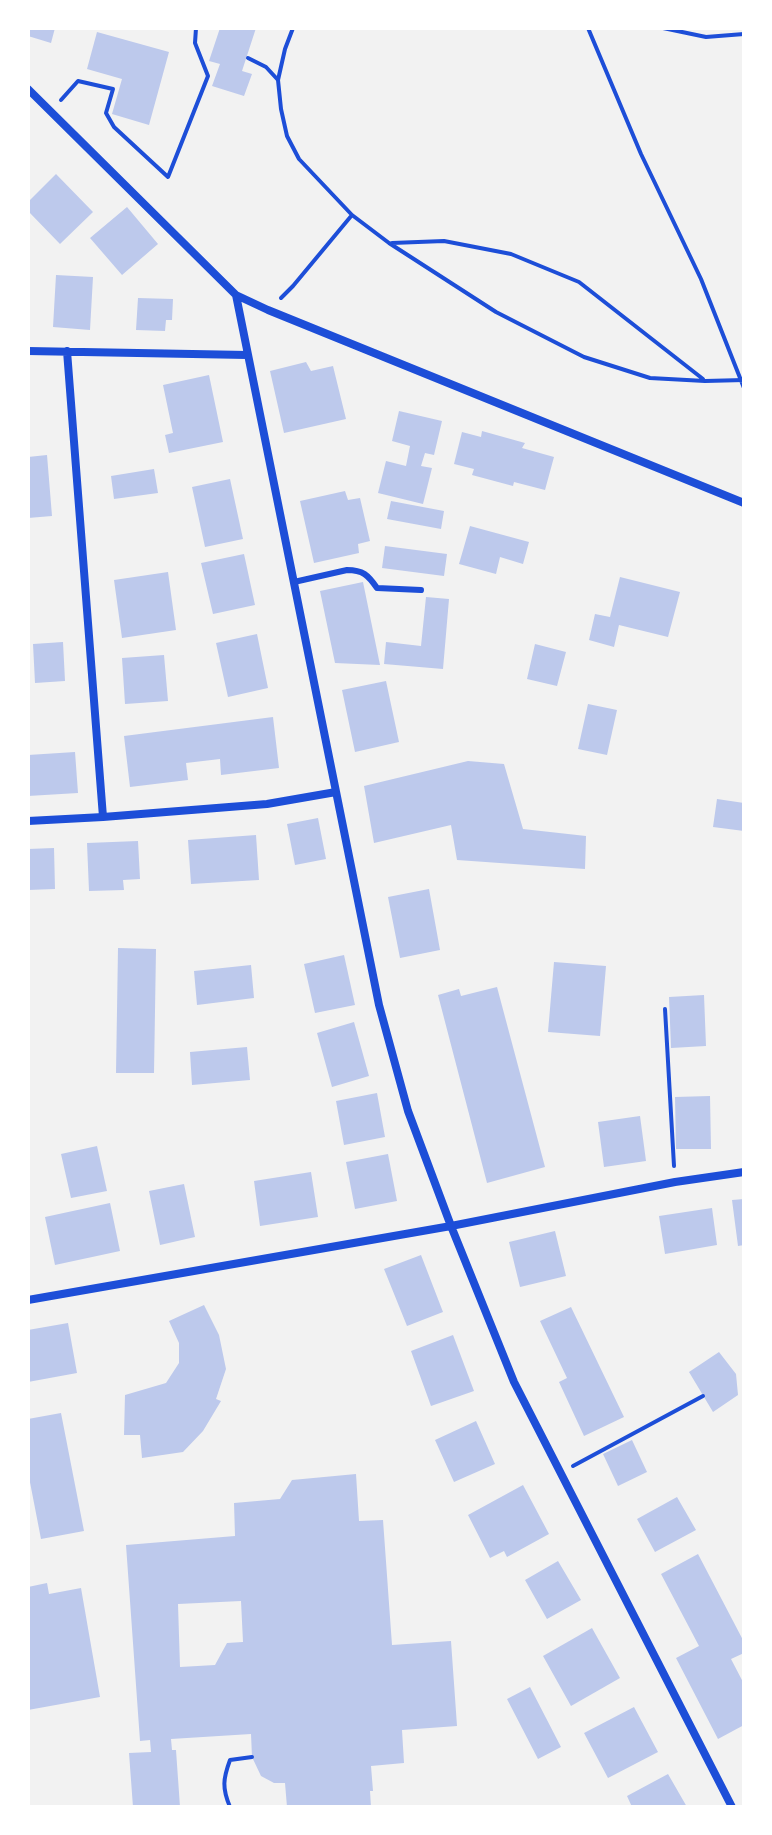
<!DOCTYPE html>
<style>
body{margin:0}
#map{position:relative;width:772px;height:1835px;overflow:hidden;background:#f2f2f2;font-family:"Titillium Web",sans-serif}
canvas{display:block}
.frame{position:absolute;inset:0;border:30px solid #fff;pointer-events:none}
</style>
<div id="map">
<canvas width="772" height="1835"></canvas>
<div class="frame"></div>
</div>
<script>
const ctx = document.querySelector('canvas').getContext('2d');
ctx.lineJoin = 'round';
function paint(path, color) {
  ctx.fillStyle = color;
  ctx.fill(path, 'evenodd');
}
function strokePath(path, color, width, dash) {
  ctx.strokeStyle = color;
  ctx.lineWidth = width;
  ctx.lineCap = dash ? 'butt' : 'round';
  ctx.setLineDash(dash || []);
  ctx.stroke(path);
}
const building = new Path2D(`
 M28,28h27l-4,15 -23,-7z
 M220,28h36l-14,43 10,3 -8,22 -32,-10 8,-22 -11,-3z
 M97,32l72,20 -20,73 -37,-11 10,-35 -35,-10z
 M56,174l37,38 -33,32 -32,-33v-9z
 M127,207l31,37 -36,31 -32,-37z
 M56,275l37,2 -3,53 -37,-3z
 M138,298l35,1 -1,21h-6l-1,11 -29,-1z
 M306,362l5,9 22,-5 13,53 -62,14 -14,-62z
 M209,375l14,67 -54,11 -4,-18 8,-2 -10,-48z
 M399,411l43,10 -8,34 -9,-2 -4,13 11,2 -9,36 -45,-11 8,-32 20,5 4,-20 -18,-5z
 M482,431l43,12 -3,5 32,9 -9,33 -31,-8 -1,4 -41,-11 2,-6 -20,-5 8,-32 19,5z
 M47,455l5,61 -24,2v-61z
 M154,469l4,24 -44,6 -3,-23z
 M230,479l13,60 -38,8 -13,-60z
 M345,491l3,9 12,-2 10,43 -12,3 1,9 -45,10 -14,-62z
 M391,501l53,10 -3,18 -54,-10z
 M470,526l59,16 -6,22 -23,-7 -4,17 -37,-10z
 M385,546l62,8 -3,22 -62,-8z
 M244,554l11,51 -42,9 -12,-51z
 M168,572l8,58 -54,8 -8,-58z
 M620,577l60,15 -12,45 -49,-12 -5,22 -25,-7 6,-26 15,3z
 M363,582l17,83 -45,-2 -15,-72z
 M426,597l23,2 -6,70 -59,-5 2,-22 35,4z
 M257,634l11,54 -40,9 -12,-54z
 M63,642l2,39 -30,2 -2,-39z
 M535,644l31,8 -9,34 -30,-7z
 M164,655l4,46 -43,3 -3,-46z
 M386,681l13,61 -44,10 -13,-62z
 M588,704l29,6 -10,45 -29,-6z
 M273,717l6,51 -58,7 -1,-16 -34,4 2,17 -58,7 -6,-51z
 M75,752l3,41 -50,3v-41z
 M468,761l36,3 19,65 63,7 -1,33 -128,-9 -6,-35 -77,18 -10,-57z
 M717,799l27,4v28l-31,-4z
 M318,818l8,41 -31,6 -8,-41z
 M256,835l3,45 -68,4 -3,-44z
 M138,841l2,38 -17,1 1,10 -35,1 -2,-48z
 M54,848l1,41 -27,1v-41z
 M429,889l11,61 -40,8 -12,-61z
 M118,948l38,1 -2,124h-38z
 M344,955l11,50 -40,8 -11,-49z
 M554,962l52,4 -6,70 -52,-4z
 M251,965l3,33 -57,7 -3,-34z
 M497,987l48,180 -58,16 -49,-188 21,-6 2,7z
 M704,995l2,51 -35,2 -2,-51z
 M354,1022l15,54 -37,11 -15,-54z
 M247,1047l3,33 -58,5 -2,-33z
 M377,1093l8,44 -41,8 -8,-44z
 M710,1096l1,53h-35l-1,-52z
 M640,1116l6,45 -42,6 -6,-45z
 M97,1146l10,45 -36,7 -10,-44z
 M388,1154l9,47 -42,8 -9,-47z
 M311,1172l7,45 -58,9 -6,-45z
 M184,1184l11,53 -35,8 -11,-54z
 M744,1199v46l-6,1 -6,-46z
 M110,1203l10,48 -65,14 -10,-48z
 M712,1208l5,37 -52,9 -6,-38z
 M555,1231l11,45 -46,11 -11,-45z
 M421,1255l22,57 -36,14 -23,-57z
 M204,1305l15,30 7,34 -10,30 5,2 -18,30 -20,21 -41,6 -2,-23h-16l1,-40 41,-12 13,-20v-20l-10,-22z
 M571,1307l53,110 -40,19 -25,-54 8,-4 -27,-57z
 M68,1323l9,50 -49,9v-52z
 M453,1335l21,56 -43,15 -20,-55z
 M719,1352l17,22 2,21 -25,17 -24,-40z
 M61,1413l23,118 -43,8 -13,-67v-53z
 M476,1421l19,43 -41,18 -19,-42z
 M632,1440l15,32 -29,14 -15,-32z
 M356,1474l3,47 24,-1 9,125 59,-4 6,85 -55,4 2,33 -33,3 2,25h-3l1,16h-84l-2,-24h-11l-13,-7 -9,-19 -1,-23 -80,5 1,11h4l4,57h-47l-4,-54 22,-1 -1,-12 -10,1 -14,-196 109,-9 -1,-33 46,-4 12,-19zM241,1601l2,41 -16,1 -12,22 -35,2 -2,-63z
 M523,1485l26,49 -42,23 -3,-6 -14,7 -22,-43z
 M677,1497l19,33 -41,22 -18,-33z
 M698,1554l46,88v11l-13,6 13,25v41l-26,14 -42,-81 23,-12 -38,-72z
 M558,1561l23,39 -34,19 -22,-39z
 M47,1583l2,11 32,-6 19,109 -72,13v-123z
 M592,1628l28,50 -49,28 -28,-50z
 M530,1687l31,60 -23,12 -31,-60z
 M634,1707l24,45 -50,26 -24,-45z
 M668,1774l19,33h-55l-5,-11z`);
const path = new Path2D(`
 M293,28l-8,21 -7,31 3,29 6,27 12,23 53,56 37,28 107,69 88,45 66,21 55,3 39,-1
 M588,28l53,126 60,125 43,109
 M663,28l43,9 38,-3
 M248,58l18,9 12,13
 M61,100l17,-19 35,8 -7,24 8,14 54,50 40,-101 -13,-33 1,-15
 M392,243l52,-2 67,13 68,28 124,97
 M281,298l12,-12 59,-71
 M665,1009l9,157
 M573,1466l130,-70
 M230,1807c-8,-19 -7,-28 0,-47l22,-3`);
const service = new Path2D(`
 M294,582l53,-12c16,0 21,5 30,18l44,2`);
const minor = new Path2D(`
 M28,89l208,206 143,710 29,106 43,115 63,156 218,425
 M236,295l32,15 476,193
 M28,351l219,4
 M67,351l36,466
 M28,821l75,-4 164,-13 69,-12
 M28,1300l423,-74 224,-44 69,-10`);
paint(building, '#bdc9ec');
strokePath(path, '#1d4ed8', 4);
strokePath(service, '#1d4ed8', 6);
strokePath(minor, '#1d4ed8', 8);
</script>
